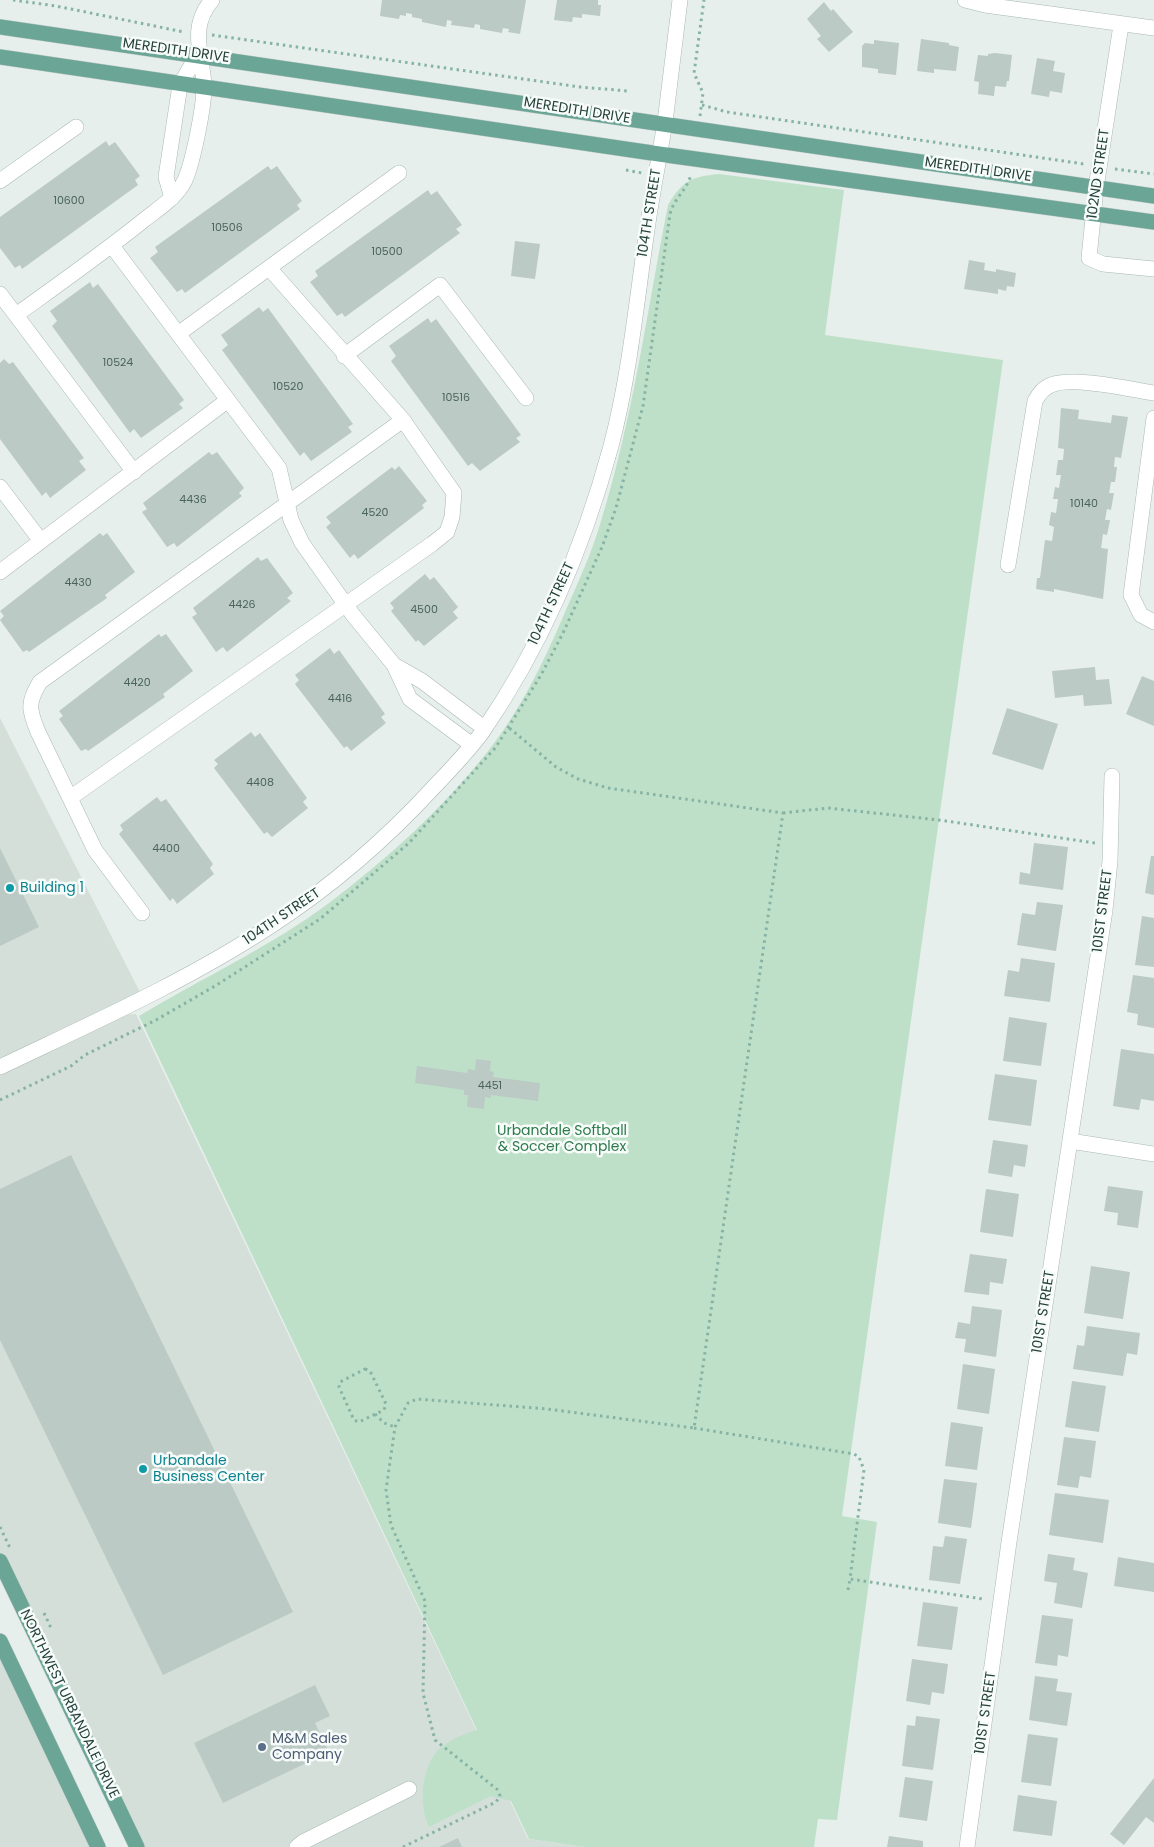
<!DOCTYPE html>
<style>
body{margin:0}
canvas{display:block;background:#e6efeb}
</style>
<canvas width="1154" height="1847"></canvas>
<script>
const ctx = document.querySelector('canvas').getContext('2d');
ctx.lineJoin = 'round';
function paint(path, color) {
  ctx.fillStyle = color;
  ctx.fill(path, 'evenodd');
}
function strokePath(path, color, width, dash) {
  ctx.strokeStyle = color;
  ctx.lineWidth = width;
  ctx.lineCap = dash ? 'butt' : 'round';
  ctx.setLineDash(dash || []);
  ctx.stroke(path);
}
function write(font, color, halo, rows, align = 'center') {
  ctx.font = font + ' Poppins,sans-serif';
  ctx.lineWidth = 5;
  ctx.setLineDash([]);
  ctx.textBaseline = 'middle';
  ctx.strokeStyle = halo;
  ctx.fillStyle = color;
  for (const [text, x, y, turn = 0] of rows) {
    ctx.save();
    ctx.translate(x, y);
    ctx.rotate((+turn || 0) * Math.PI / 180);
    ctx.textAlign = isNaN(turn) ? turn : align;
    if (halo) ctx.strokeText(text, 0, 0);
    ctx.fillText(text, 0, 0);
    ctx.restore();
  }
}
const built = new Path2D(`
 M0,718l143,280 -34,17 27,-1 392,825 57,8h-448l-137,-286z
 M0,1641l98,206h-98z`);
const green = new Path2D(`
 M719,174l125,16 -19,145 178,25 -161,1156 35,6 -40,298 -19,-1 -4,28h-229l-56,-8 -18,-38 -20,-5 -62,31c-10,-22 -8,-52 5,-72 10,-13 28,-21 43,-25l-338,-714c63,-38 131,-69 190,-113 57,-43 111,-92 156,-148 34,-42 59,-93 80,-143 13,-30 27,-59 36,-91 32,-103 46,-210 67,-316 15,-25 23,-28 51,-31z`);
const building = new Path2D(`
 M382,0h144l-6,34 -12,-2 1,-3 -6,-1 -1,5 -22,-4v-4l-5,-1 -1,4 -23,-3 1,-4 -5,-1 -1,7 -24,-5v-3l-10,-2v-3l-6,-1v3l-6,-1 -1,4 -19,-3z
 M557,0h41v5h3l-1,11 -18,-2v4l-9,-1 -1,5 -18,-2z
 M824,2l7,9 2,-2 20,23 -24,20 -12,-13 4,-3 -14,-17z
 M921,39l28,4v2l10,2 -3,24 -22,-2v4l-17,-2z
 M874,40l25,3 -3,32 -18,-2v-4l-16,-2v-21l3,-3 9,1z
 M995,53l17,2 -3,26h-2l-1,6 -11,-1 -1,10 -16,-2 1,-12 -5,-1 4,-26 10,1v-2z
 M1037,58l18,3 -2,10 12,2 -3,20 -12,-2 -1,6 -18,-3z
 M106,141l3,5 6,-4 25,34 -5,4 3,5 -116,84 -2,-4 -5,3 -15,-20v-31z
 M268,166l3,4 6,-4 25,35 -5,4 3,4 -115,84 -3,-4 -5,3 -27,-34 8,-6 -3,-5z
 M428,190l3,5 6,-4 25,34 -6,4 4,4 -115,84 -3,-4 -5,3 -27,-34 8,-6 -3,-5z
 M515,241l25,3 -5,35 -24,-3z
 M969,260l16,3 -1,7 12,2v-3l20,4 -2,14 -7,-1 -1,5 -8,-2v5l-34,-5z
 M90,282l3,6 5,-4 86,116 -5,4 4,4 -42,30 -7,-9 -4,4 -78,-107 5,-5 -7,-10z
 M259,307l4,5 5,-4 85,116 -5,3 4,5 -41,29 -7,-9 -4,4 -78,-106 6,-5 -7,-10z
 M428,318l3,5 5,-4 85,116 -5,3 4,4 -40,29 -8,-8 -4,3 -77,-105 5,-5 -7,-10z
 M4,359l5,5 4,-2 71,96 -5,3 7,9 -36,28 -4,-6 -4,4 -42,-57v-76z
 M1061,408l18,2 -1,9 33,4 1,-8 16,2 -7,41 -6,-1 -1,10h3l-2,15h-4l-2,11h5l-3,17 -4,-1 -2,11h5l-3,15 -4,-1 -2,14 7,1 -5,50 -49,-10v3l-18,-3 1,-11h3l5,-38 7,1 2,-14 -5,-2 2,-13 5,1 2,-14h-5l2,-12 4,1 2,-13h-5l2,-15h5l1,-11 -6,-1z
 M209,452l3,3 5,-3 27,36 -5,5 3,3 -65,51 -3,-4 -7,4 -25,-35 5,-3 -4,-6z
 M399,466l28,35 -5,4 2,3 -66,51 -4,-5 -4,4 -24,-31 5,-4 -5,-6 66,-50 3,3z
 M100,533l3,3 4,-3 28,39 -30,23 2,3 -78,54 -2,-2 -4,2 -23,-32 4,-4 -4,-5z
 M258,557l3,4 6,-3 26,35 -6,5 4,3 -64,51 -4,-5 -7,5 -24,-35 5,-3 -4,-6z
 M425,574l5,6 4,-3 24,30 -5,5 5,6 -34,28 -6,-6 -2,2 -25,-31 3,-3 -4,-5z
 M159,634l2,3 5,-3 27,37 -30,23 2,3 -77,54 -2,-2 -5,2 -22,-32 4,-3 -4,-5z
 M330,648l4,6 5,-4 46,64 -4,3 5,6 -35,28 -4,-5 -3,2 -49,-64 4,-4 -4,-5z
 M1095,667l1,13 13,-1 3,25 -28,2 -1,-11 -28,3 -3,-27z
 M1142,676l12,5v45l-28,-12z
 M1007,708l51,16 -15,46 -51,-16z
 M251,732l4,5 5,-4 47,65 -4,4 5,6 -36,29 -5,-5 -3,2 -50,-66 4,-4 -4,-4z
 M157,797l4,5 5,-3 47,65 -3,4 4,6 -37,30 -4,-6 -3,3 -51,-67 4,-4 -3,-5z
 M1034,843l34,4 -5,43 -44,-6 1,-12 10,2z
 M0,848l39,79 -39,19z
 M1151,856h3v39l-9,-2z
 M1037,902l26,3 -7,46 -39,-6 5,-32 13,2z
 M1142,916l12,2v49l-19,-2z
 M1021,958l34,5 -5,39 -46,-6 4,-26 11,2z
 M1133,975l21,3v50l-17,-3 1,-11 -11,-2z
 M1009,1017l38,6 -6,43 -38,-5z
 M1121,1049l33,5v47l-13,-2 -2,11 -26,-4z
 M476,1059l15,2 -1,10 4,1 -1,5 47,6 -2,18 -47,-6v3l-6,-1 -1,12 -17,-2 1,-12h-4v-5l-49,-7 2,-17 50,7 1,-4 7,1z
 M995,1074l42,6 -6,46 -43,-6z
 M993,1140l35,5 -3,22 -11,-2 -2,12 -24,-4z
 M71,1155l222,457 -130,63 -163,-335v-151z
 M1108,1186l35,5 -5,37 -21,-3 1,-12 -14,-2z
 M986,1189l33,5 -6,43 -33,-5z
 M970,1254l37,5 -4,25 -13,-2 -1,13 -25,-3z
 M1091,1266l39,6 -7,47 -39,-6z
 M972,1306l30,4 -6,47 -32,-5 2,-13 -11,-1 3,-16 12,2z
 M1087,1326l53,7 -3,22 -10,-2 -4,23 -50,-7 4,-24 7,1z
 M963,1364l32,5 -6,45 -32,-5z
 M1072,1381l34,5 -7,46 -34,-5z
 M951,1422l32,5 -6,43 -32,-4z
 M1064,1437l32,4 -5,37 -11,-2 -2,12 -21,-3z
 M944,1479l33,4 -6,45 -33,-5z
 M1055,1493l54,7 -6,43 -54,-8z
 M945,1536l22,3 -7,45 -31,-4 4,-34 10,1z
 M1048,1554l27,4 -2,12 15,3 -6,35 -28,-5 3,-20 -13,-2z
 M1118,1557l36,6v29l-40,-6z
 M923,1602l35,5 -6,43 -35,-4z
 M1042,1615l31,4 -5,38 -10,-2 -1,11 -22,-3z
 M912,1659l36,5 -4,30 -12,-2 -2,13 -24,-4z
 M1035,1676l23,3 -2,12 16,2 -5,33 -38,-6z
 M315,1685l15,31 -15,7 14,29 -106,51 -29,-60z
 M916,1716l24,3 -7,51 -31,-4 5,-41 8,1z
 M1028,1734l30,4 -7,48 -30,-4z
 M905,1777l28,4 -6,40 -28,-4z
 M1154,1778v45l-8,-6 -22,28 -14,-11z
 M1018,1795l39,6 -5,35 -39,-5z
 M889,1836l34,5v6h-36z
 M458,1838l4,9h-23z`);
const path = new Path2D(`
 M13,0l43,6 128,26
 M212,35l368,52 48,4
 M702,105l25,7 357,52
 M700,116l3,-23 -9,-20 10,-73
 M1115,169l39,5
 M626,170l16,3
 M783,813l45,-5 111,12 156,23
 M0,1100l71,-34 14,-11 71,-35 59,-34 105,-67 89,-76 87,-96 45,-72 22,-42 39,-86 14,-39 27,-102 27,-192c4,-16 18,-25 21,-40
 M365,1369l5,2 16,33 -2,6 -25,12 -5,-2 -15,-33 1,-5z
 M375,1414l9,9 11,4
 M694,1428l160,26 5,3 5,13 -14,109 133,20
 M0,1527l10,21
 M848,1590l2,-11
 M44,1613l7,15
 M403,1847l93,-45 4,-6 -2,-6 -63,-50 -12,-47 2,-92 -34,-76 -5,-35 9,-63 13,-24 9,-4 130,10 147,19 89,-615 -175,-25 -30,-9 -22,-12 -48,-40`);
const minor = new Path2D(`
 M965,0l20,5 169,23
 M1121,25l-25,163 -7,70 14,6 51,5
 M0,181l76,-54
 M172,198l-6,-21 14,-92 18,-31
 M112,246l167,222 12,52 11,23 51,72 41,50 16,34 62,46
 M0,294l134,178
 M16,315c43,-31 87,-62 128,-95 14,-11 33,-23 41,-40 8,-18 19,-73 19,-93 -1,-32 -16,-59 8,-87
 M178,334l221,-161
 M344,356l96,-71 86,113
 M1154,418l-23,177 10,20 13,7
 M0,487l41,54
 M1008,565l27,-164c4,-7 8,-13 16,-16 21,-9 78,4 103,8
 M0,572l228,-172
 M394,665l28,16 62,47
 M70,798l362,-254 15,-12 5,-15 2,-24 -51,-73 -134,-152
 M142,913l-47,-63 -57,-118c-9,-22 -11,-29 2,-50l363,-262
 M0,1067c92,-44 187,-86 272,-142 60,-39 113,-85 161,-137 17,-18 35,-36 50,-57 59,-86 101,-185 128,-285 18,-68 25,-140 35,-209 5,-39 13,-77 19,-115 5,-41 10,-81 15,-122
 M1070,1141l84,13
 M297,1847l6,-5 106,-53
 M967,1847l42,-305 96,-632 5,-49 2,-85`);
const major = new Path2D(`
 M0,27l1154,169
 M0,57l659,97 495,68
 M0,1561l137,286
 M0,1641l98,206`);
const markers = [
 [10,888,5,"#0f9aa8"],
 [143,1469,5,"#0f9aa8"],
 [262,1747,5,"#5c6f8a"]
];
const numberNames = [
 ["10600",69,201],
 ["10506",227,228],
 ["10500",387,252],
 ["10524",118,363],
 ["10520",288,387],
 ["10516",456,398],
 ["4436",193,500],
 ["10140",1084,504],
 ["4520",375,513],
 ["4430",78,583],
 ["4426",242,605],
 ["4500",424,610],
 ["4420",137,683],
 ["4416",340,699],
 ["4408",260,783],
 ["4400",166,849],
 ["4451",490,1086]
];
const streetNames = [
 ["MEREDITH DRIVE",176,51,8],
 ["MEREDITH DRIVE",577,111,9],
 ["MEREDITH DRIVE",978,170,8],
 ["102ND STREET",1099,174,-82],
 ["104TH STREET",650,213,-81],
 ["104TH STREET",552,604,-65],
 ["101ST STREET",1103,911,-83],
 ["104TH STREET",282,917,-34],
 ["101ST STREET",1044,1312,-81],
 ["NORTHWEST URBANDALE DRIVE",69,1704,64],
 ["101ST STREET",986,1713,-82]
];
const cultureNames = [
 ["Building 1",20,888],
 ["Urbandale",153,1461],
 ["Business Center",153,1477]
];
const parkNames = [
 ["Urbandale Softball",562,1131],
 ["& Soccer Complex",562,1147]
];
const serviceNames = [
 ["M&M Sales",272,1739],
 ["Company",272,1755]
];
paint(built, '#d4dfda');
paint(green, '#bfe0c8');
paint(building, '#bbcac4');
strokePath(minor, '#a8b8b2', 16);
strokePath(major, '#c2cac8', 16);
strokePath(path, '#86b3a5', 3, [2.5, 4]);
strokePath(minor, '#fff', 15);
strokePath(major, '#6aa596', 15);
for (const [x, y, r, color] of markers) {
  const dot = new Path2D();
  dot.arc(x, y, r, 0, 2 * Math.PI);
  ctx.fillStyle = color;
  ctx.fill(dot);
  strokePath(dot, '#f7fbf9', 2);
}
write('11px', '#4a645c', null, numberNames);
write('14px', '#24423a', '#f7fbf9', streetNames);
write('14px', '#0d838f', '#f7fbf9', cultureNames, 'left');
write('14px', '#2d7a4b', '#f7fbf9', parkNames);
write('14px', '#4e5e75', '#f7fbf9', serviceNames, 'left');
</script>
